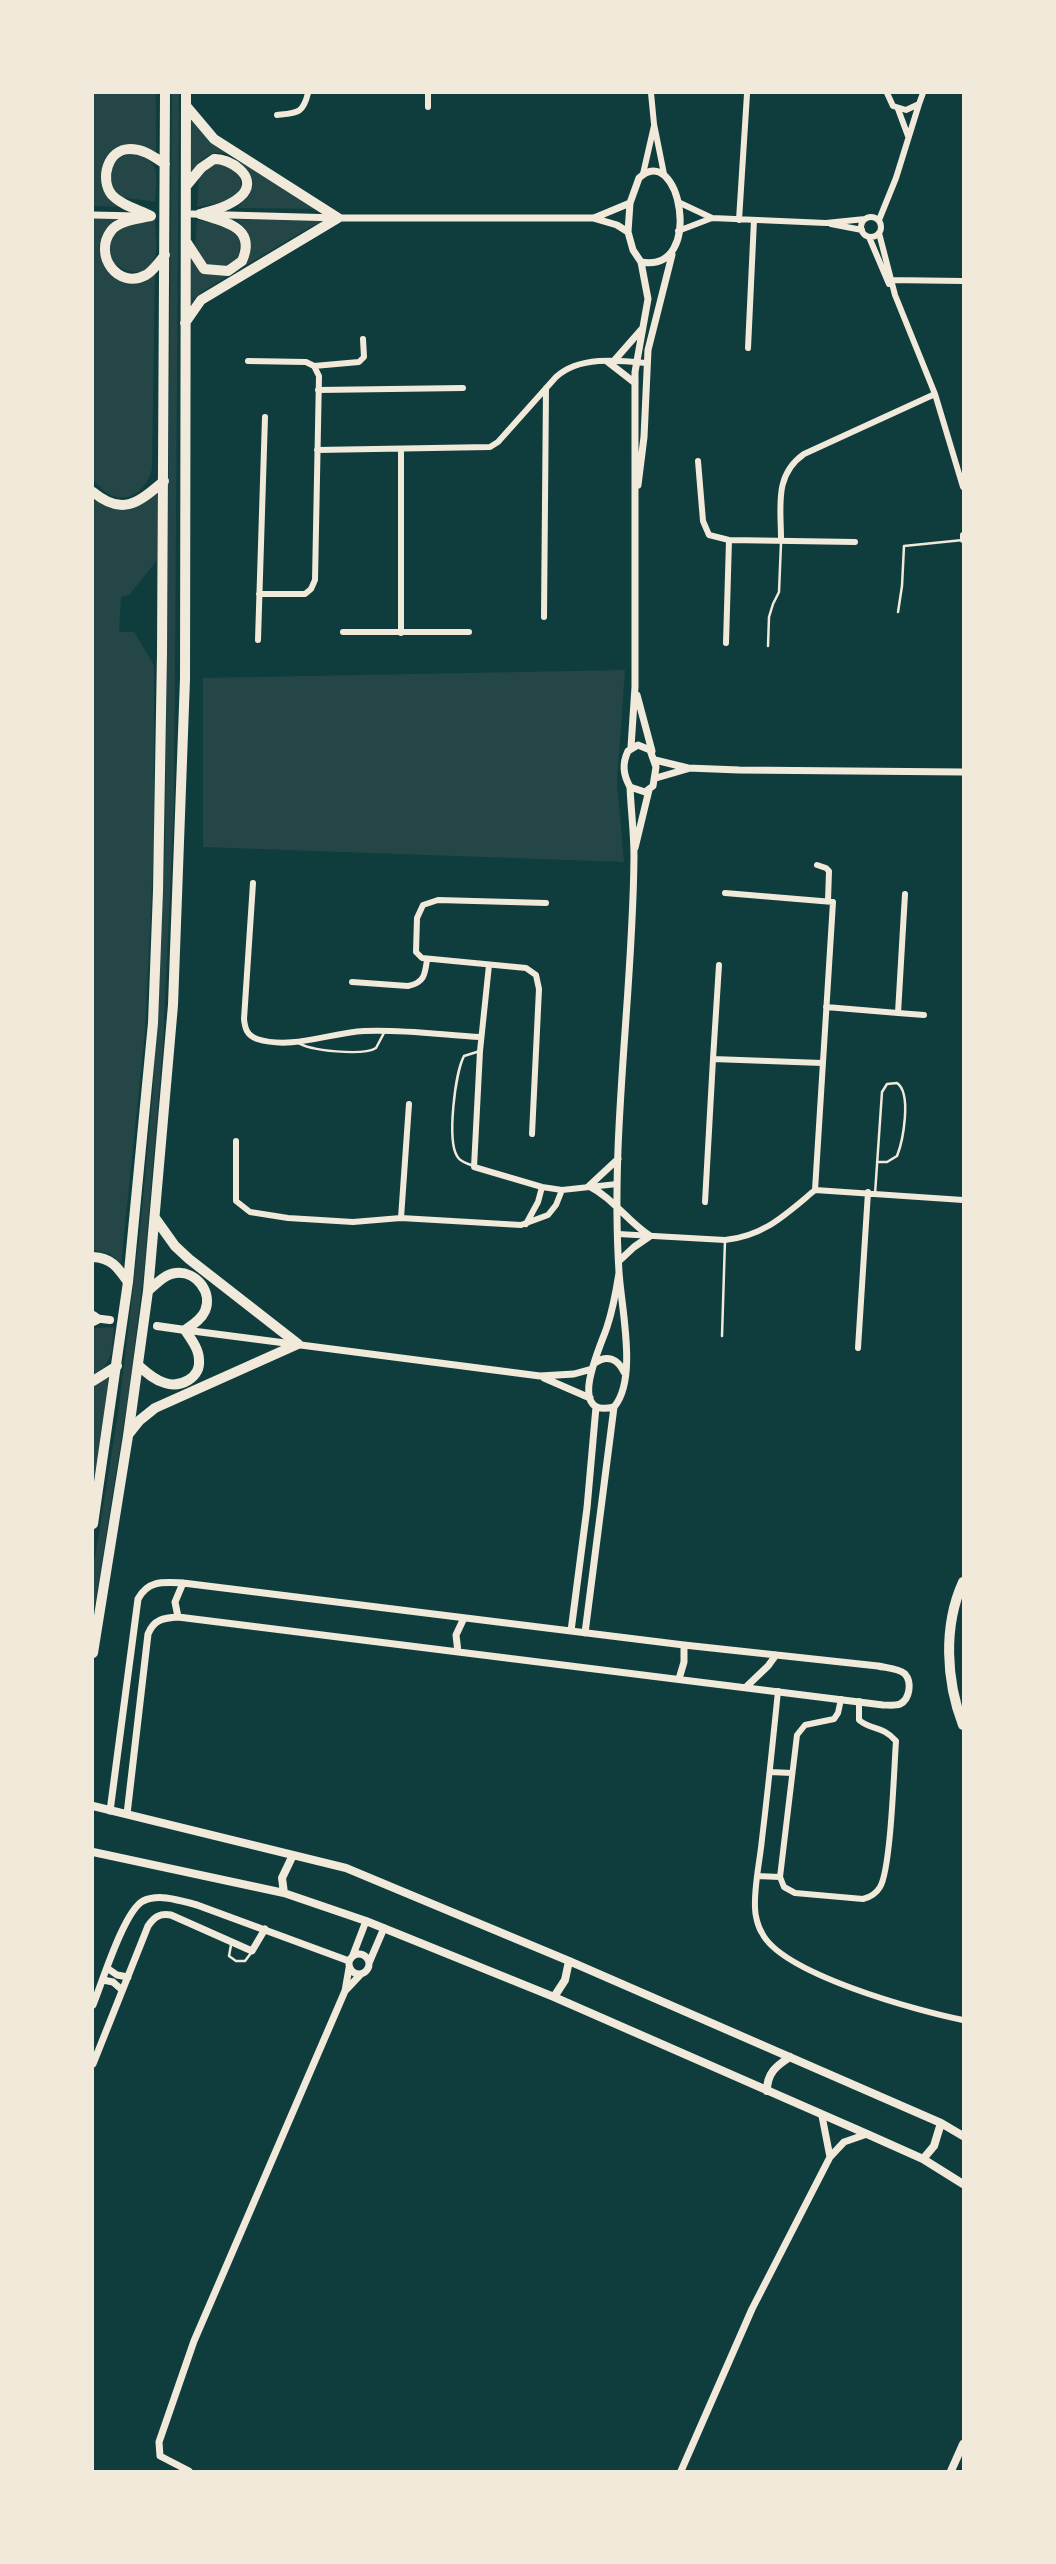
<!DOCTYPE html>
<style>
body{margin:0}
#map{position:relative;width:1056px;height:2564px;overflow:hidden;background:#0f3d3e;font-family:Signika,sans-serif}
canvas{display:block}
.frame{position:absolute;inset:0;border:94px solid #f1e9da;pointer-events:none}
</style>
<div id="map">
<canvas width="1056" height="2564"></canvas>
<div class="frame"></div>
</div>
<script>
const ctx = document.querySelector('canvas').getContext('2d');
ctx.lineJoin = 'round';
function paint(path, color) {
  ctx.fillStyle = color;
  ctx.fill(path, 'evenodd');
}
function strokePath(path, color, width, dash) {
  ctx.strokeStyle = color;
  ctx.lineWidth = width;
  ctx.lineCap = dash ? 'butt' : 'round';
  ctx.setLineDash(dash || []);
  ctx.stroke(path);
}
const green = new Path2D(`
 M93,93h63v61c-8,-5 -15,-10 -26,-10 -18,2 -36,31 -25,48 4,6 12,10 17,15l-29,-1z
 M172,93h7l-5,711 -11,241 -19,224 -14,115 -37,233v-47l26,-163 22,-186 12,-131 12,-241z
 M191,115l4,9 9,10 119,75 -85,-1 6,-9 4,-24c-12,-29 -44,-30 -57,0z
 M131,153c32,6 25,23 24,49l-34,-5c-17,-14 -13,-39 10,-44z
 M215,161l22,11c15,29 -20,31 -40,35l2,-32z
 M93,218l26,1c-13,8 -27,27 -15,43 4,6 11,11 16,16l35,-6 -3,197c-9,33 -41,39 -59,9z
 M155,219c0,11 2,23 1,33 -8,45 -74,4 -38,-23 10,-7 26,-7 37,-10z
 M237,219l89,2 -16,6 -107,64 -10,8 -3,8v-51c36,33 42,21 60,-17l-3,-7z
 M197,220l35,7 8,13 -2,21 -7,6 -24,-2 -12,-17z
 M157,489v71l-27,34 -9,3 -2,35h15l20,33v178l-9,189 -24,232 -11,-10 -17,-4v-753l18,10z
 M625,670l-8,113 7,79 -421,-15v-169z
 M114,1327c-2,23 0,35 -21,49v-48z
 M109,1378l-16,110v-103z`);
const service = new Path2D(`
 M898,612l4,-26 2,-40 59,-6
 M768,646l1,-29 4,-13 6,-12 2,-49
 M297,1042c12,9 66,14 79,6l9,-17
 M471,1165c-5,-2 -11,-3 -14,-9 -10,-16 -2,-83 7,-100l16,-5
 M875,1194l7,-102 5,-8 10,-1c15,10 6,58 0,73l-10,6h-10
 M722,1336l3,-96
 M231,1945l-2,11 7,5h9l6,-8`);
const minor = new Path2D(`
 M428,93v14
 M651,93l3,31 10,50
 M887,93l6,13 13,4 13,-6 4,-11
 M898,109l10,27
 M277,115c20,-2 26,-1 31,-22
 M643,174l11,-48
 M678,202l34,16
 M861 227a10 10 0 1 1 20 0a10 10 0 1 1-20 0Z
 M739,220l8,-126
 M879,220l17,-42 23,-74
 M831,224l31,6
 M678,231l34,-13 114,5 39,-4
 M879,233l16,62 40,99 28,93
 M869,237l20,47
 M889,280l74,1
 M748,348l6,-128
 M248,361l58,1 8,4 5,10 -4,204 -4,9 -6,5h-46
 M314,366l45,-4 5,-5 -1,-18
 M318,390l145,-2
 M317,450l173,-3 8,-5 58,-65c23,-21 61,-17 90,-14
 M698,461l5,60 6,14 20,5 126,2
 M963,535v5
 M781,539c0,-33 -7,-64 23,-85l131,-60
 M544,617l2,-229
 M343,632h126
 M401,633v-183
 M258,640l7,-223
 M726,643l3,-103
 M817,865l9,3 3,3 -1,30
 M253,883l-9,136c1,10 3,16 13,20 35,11 72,-6 107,-8 38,-2 79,4 117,6
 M725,893l108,9 -18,288
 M489,965l-9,86 -6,116 68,20 20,3 55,-6
 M719,965l-6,94 109,4
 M352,982l56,4c16,-3 17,-11 19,-26
 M826,1007l72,6 7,-119
 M898,1013l26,2
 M532,1134l7,-145 -3,-14 -10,-7 -104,-10 -6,-6 1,-34 6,-13 15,-5 108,3
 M236,1141v60l14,11 38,6 65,4 48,-4 120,7 27,-10 8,-10 6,-15
 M705,1202l8,-143
 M401,1218l8,-114
 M526,1224l12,-22 4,-15
 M618,1234l107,6c39,-4 60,-25 90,-50l148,10
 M858,1348l10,-156
 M778,1691c-5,49 -10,99 -16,148 -2,22 -8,46 -7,69 0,7 3,19 7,25 20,41 156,78 201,87
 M841,1699l-3,14 -4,6 -29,6 -8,10 -17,142 4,10 11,6 68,6c8,-2 13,-5 17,-12 11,-18 14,-119 16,-146 -14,-16 -24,-10 -37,-21v-19
 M770,1772l22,1
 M757,1876l23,1`);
const tertiary = new Path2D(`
 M192,214l146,4h255l24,7 11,7
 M93,215l44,1
 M594,218l36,-15
 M608,362l27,21
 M613,362l28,-32
 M638,485l6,-48 4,-87 24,-95
 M637,695l15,56
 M638,745l12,5 6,17 -3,19 -8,6 -15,-5c-7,-13 -8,-23 -2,-36z
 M631,747l4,-60v-315l13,-73 -7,-37 -8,-12 -5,-18 2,-29 9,-25c40,-39 67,96 2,84
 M655,760l33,8 51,2 224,2
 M656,778l31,-9
 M635,848l14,-58
 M618,1159l-29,27c24,12 38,35 61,50l-16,11 -15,14
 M619,1273c-3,19 -6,36 -12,54 -6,19 -42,92 7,80 24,-28 7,-100 5,-135 -9,-139 14,-277 15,-416 0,-23 -3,-46 -4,-69
 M185,1330l355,46 34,-2 18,-5
 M595,1363c12,-9 23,-4 29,9
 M544,1378l46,20
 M178,1617l-3,-15 8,-19
 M571,1631l16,-123 9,-101
 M585,1633l29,-226
 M458,1652l-2,-17 8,-17
 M679,1679l5,-17v-17
 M746,1687l22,-21 8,-11
 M110,1811l28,-212c10,-19 25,-17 45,-16l501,62 194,21c8,2 21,2 27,8 7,8 5,25 -5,30 -5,2 -11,1 -17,1l-705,-88c-14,1 -24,2 -30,17l-21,180
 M349 1964a10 10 0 1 1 20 0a10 10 0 1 1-20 0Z
 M353,1955l13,-34
 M369,1963l15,-35
 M107,1968l10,7 11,2
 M103,1980l10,2 9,8
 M345,1991l16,-17
 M93,2005c9,-22 31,-94 50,-104 17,-8 38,0 54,4l152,56
 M93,2064l55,-138c6,-9 12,-13 23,-11l81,36 13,-22
 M822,2116l8,41
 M189,2471l-29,-15 -1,-14 35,-101 151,-350 4,-23
 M681,2471l71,-162 78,-152 14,-15 23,-8`);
const secondary = new Path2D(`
 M93,1318l17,2
 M157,1326l28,4
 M93,1806l253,62 223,93 372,162 22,13
 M93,1852l191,41 82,28 188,76 313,137 56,25 40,25
 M284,1893l-2,-15 11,-23
 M554,1997l11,-17 4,-19
 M767,2091c0,-18 9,-25 23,-34
 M923,2159l11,-13 7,-23
 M951,2471l12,-27`);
const primary = new Path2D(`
 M187,185l14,-17 13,-9c15,-1 44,17 29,35 -10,11 -27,16 -40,19
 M151,216c-12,3 -32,4 -40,15 -18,24 7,59 35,44 7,-4 13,-13 19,-20
 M151,216c-12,-6 -30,-11 -39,-21 -13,-16 -4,-46 18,-46 14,0 24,8 35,15
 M187,243l17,26 24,2 14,-10c15,-34 -17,-39 -42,-47
 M185,323l16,-23 137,-82 -124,-79 -27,-32
 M93,1257c19,1 25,11 35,25
 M93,1316l4,3 -4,2
 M138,1365c8,7 16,15 27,18 15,5 36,-5 34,-23 0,-11 -8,-21 -14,-30 7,-5 16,-10 20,-19 8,-19 -9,-40 -29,-38 -11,1 -20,11 -28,18
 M93,1381l24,-15
 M128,1435l12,-15 15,-12 143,-64 -109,-85 -14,-13 -20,-28
 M93,1524l35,-242 25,-259 5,-132 4,-237 3,-561
 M963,1582c-20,44 -17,99 0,143
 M93,1653l35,-217 20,-145 25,-286 12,-326 1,-586`);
const trunk = new Path2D(`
 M93,492c30,25 46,10 71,-11`);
paint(green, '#244646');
strokePath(service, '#f1e9da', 2.5);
strokePath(minor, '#f1e9da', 6);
strokePath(tertiary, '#f1e9da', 7);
strokePath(secondary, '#f1e9da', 8);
strokePath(primary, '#f1e9da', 10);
strokePath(trunk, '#f1e9da', 10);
</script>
